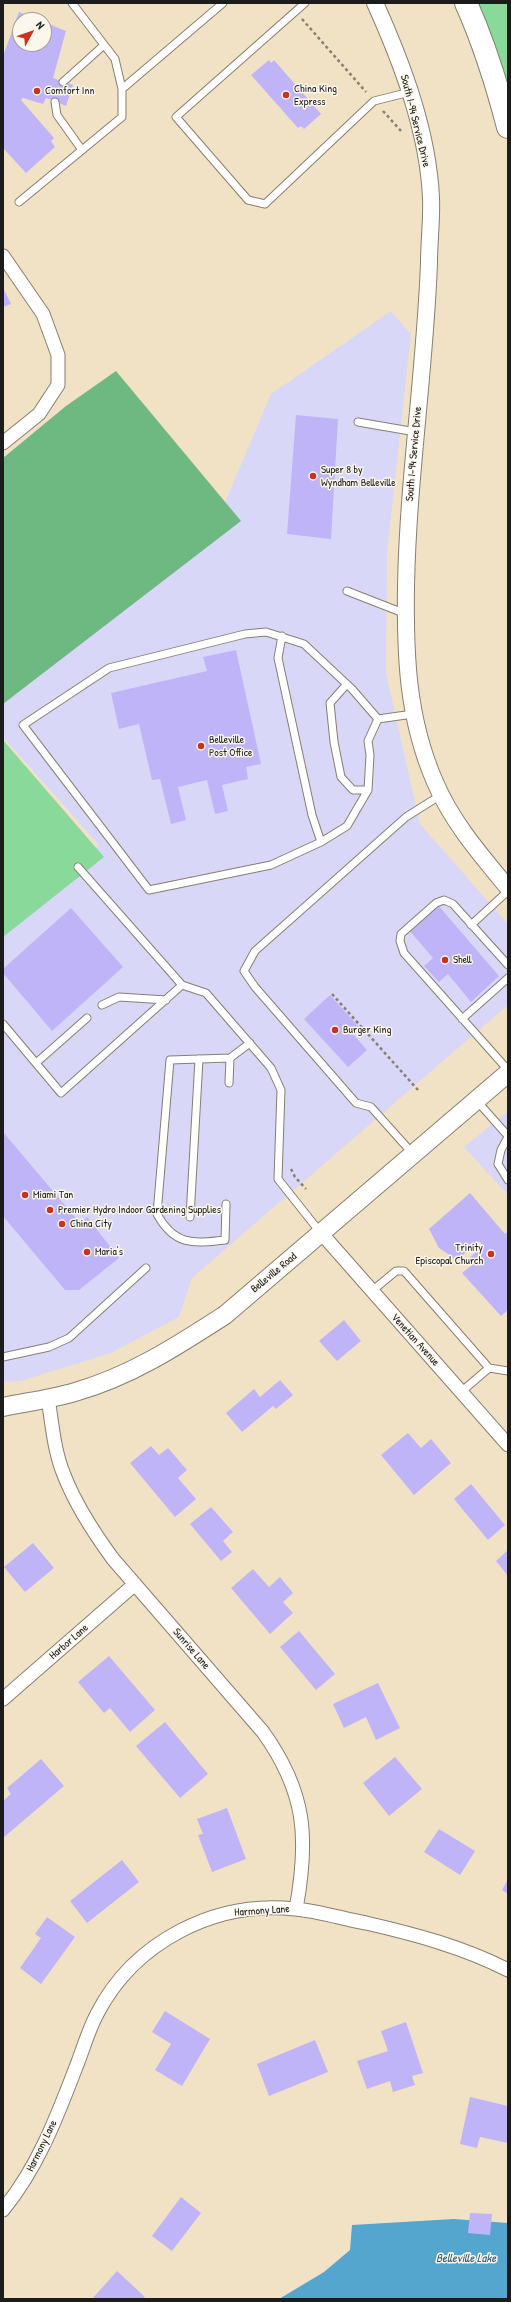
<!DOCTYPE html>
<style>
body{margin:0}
#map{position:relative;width:511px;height:2302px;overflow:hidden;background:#f2e2c5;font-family:"Patrick Hand",sans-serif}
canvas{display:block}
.frame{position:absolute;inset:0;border:4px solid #1c1c1c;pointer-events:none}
.north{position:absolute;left:12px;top:12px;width:40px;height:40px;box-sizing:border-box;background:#fbf7ec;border:1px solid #a29f99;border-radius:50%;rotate:50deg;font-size:11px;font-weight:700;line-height:16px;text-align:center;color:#1c1c1c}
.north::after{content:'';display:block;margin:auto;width:14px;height:18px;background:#c8321e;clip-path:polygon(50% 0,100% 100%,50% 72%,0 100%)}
</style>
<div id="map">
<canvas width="511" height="2302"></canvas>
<div class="frame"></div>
<div class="north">N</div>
</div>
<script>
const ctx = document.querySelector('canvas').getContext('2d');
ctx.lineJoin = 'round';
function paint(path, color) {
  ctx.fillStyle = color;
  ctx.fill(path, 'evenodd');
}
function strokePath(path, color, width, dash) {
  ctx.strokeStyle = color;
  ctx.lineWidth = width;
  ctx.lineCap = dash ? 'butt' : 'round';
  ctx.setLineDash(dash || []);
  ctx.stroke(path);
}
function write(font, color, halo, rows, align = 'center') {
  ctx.font = font + ' "Patrick Hand",sans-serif';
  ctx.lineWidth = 3;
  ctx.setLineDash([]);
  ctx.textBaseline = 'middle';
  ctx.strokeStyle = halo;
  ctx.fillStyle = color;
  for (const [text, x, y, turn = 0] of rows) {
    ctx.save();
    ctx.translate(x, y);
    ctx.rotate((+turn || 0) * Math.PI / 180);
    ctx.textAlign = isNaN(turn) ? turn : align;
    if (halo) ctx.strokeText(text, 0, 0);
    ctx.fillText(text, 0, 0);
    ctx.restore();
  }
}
const built = new Path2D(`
 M391,311l20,23 -24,219 -1,120 34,151 88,100v81l-316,273 -13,39 -68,36 -90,28 -18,1v-451l96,-86 -96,-108v-76l215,-142 53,-125z
 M508,1111v84l-44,-48z`);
const green = new Path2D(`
 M476,3h32v90z
 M3,740l101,117 -101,80z`);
const forest = new Path2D(`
 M116,371l125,150 -238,183v-246l63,-52z`);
const water = new Path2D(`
 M454,2219l54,4v76h-229l45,-27 26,-22 2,-25z`);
const building = new Path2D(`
 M19,12l20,8h-19v24h24v-22l22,9 -13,47 20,7 -7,21 -20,-8 -3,6 -20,-6 -2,2 33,38 -3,3 4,6 -29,26 -23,-25v-92z
 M269,60l2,3 3,-3 47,54 -17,15 -3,-3 -3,2 -47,-53z
 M3,288l8,16 -8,3z
 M296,415l42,4 -7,120 -44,-5z
 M236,650l25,114 -15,3 2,12 -26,6 6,26 -13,3 -8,-34 -29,7 8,33 -15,4 -11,-45 -8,1 -13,-56 -20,5 -8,-36 96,-22 -4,-14z
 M437,904l62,72 -28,26 -23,-28 -9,8 -15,-16 9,-8 -24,-28z
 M71,908l52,59 -71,64 -49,-58v-4z
 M330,995l29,32 -6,7 14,16 -19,17 -44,-48z
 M3,1132l77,91 7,-6 32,41 -40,32h-14l-62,-74z
 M470,1193l35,41 3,-3v79l-7,6 -39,-43 10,-8 -5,-5 16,-14 -4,-5 -22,19 -18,-12 -10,-19z
 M344,1320l17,21 -24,20 -18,-20z
 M280,1380l13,15 -17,14 -3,-3 -31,26 -16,-19 28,-24 6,8z
 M408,1433l13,15 10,-9 20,24 -37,32 -33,-40z
 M151,1446l8,9 9,-7 19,22 -9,8 18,21 -21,18 -45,-54z
 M471,1484l34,41 -17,15 -34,-41z
 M211,1507l22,25 -10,9 9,11 -11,9 -31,-37z
 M33,1543l21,25 -29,24 -21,-25z
 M508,1550v26l-12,-15z
 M253,1569l16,18 11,-10 13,16 -10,9 10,11 -23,21 -39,-46z
 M299,1631l36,43 -19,16 -36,-43z
 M109,1656l46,54 -25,22 -20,-24 -6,5 -26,-31z
 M378,1683l22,45 -24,12 -10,-23 -22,11 -11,-24z
 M165,1722l43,52 -28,24 -44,-52z
 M395,1757l27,32 -33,27 -26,-33z
 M41,1759l23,27 -61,52v-37l8,-7 -4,-6z
 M227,1808l19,51 -34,13 -14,-37 5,-1 -6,-15z
 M439,1829l36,22 -15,24 -36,-23z
 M122,1860l17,22 -52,41 -17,-22z
 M508,1879v15l-6,-4z
 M47,1917l28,20 -34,47 -21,-16 21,-30 -6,-4z
 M165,2011l45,28 -28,47 -27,-16 16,-26 -19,-12z
 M406,2022l17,51 -11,3 3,9 -22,7 -3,-11 -23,8 -10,-28 31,-10 -7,-20z
 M315,2040l13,32 -59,24 -12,-32z
 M470,2097l38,9v37l-28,-6 -3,11 -17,-4z
 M181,2197l20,16 -29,38 -20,-15z
 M470,2213l22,1 -2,21 -22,-2z
 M117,2271l28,26 -2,2h-51z`);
const path = new Path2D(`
 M302,19l64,73
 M383,111l18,20
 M332,994l86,96
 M291,1169l4,8 11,12`);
const service = new Path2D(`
 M305,3l-129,114 72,83 17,4 109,-103 36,-9
 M63,82l41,-37
 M122,89l101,-86
 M55,102l2,13 25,35
 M19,202l103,-85v-28l-7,-30 -43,-56
 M358,422l58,10
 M347,591l59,23
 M282,636l-4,22 34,157 9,27
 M347,684l-17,19 4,39 7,35 12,13h15
 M378,719l-10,22 2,14 -2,35 -21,36 -26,16 -50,23 -122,25 -126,-165 86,-57 136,-34 21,-2 38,12 48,45 26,30 35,-5
 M78,867l104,118
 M471,925l37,-34
 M508,965l-55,-61 -9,-4 -8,3 -35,31 -1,7 4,12 104,117
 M102,1005l17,-8 47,3
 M462,1019l46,-41
 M3,1024l58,69 121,-108 24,8 65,75 10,22 -3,89 42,53
 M36,1063l51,-45
 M229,1083l1,-25
 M477,1101l31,35
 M508,1137l-7,13 -3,14 10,16
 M413,1154l-42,-47 -15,-4 -101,-116 -11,-16 11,-20 44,-39 107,-95 35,-22
 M226,1204l-1,36c-33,4 -51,5 -68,-26l13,-154 60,-2 20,-15
 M190,1217l9,-158
 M372,1291l24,-20h8l85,97 19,3
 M3,1357l46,-10 20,-9 77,-70
 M461,1392l28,-24`);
const minor = new Path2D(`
 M3,256l40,58 15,41v30l-19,29 -36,29
 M322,1234l186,211
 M48,1398c4,25 6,53 16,77 12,31 30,58 49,84l150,173c43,60 46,106 33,177
 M3,1699l132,-115
 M3,2210c36,-44 55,-96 75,-148 6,-16 11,-33 19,-48 37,-72 118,-114 198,-105 24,2 48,10 71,14 48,11 97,24 142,47`);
const tertiary = new Path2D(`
 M375,3c27,60 53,128 56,195 1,21 -2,43 -2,65 -4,108 -21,215 -23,323 -1,68 1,132 29,196 17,40 45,72 73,106`);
const secondary = new Path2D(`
 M3,1407c24,-5 49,-8 72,-15 56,-16 102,-46 150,-77l283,-242`);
const motorway = new Path2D(`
 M466,3c18,40 31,82 42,124`);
const markers = [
 [37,91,4,"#c8321e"],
 [286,95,4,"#c8321e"],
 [313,476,4,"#c8321e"],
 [201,746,4,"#c8321e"],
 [445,960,4,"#c8321e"],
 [335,1030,4,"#c8321e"],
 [25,1195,4,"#c8321e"],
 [50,1210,4,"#c8321e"],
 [62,1224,4,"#c8321e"],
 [87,1252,4,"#c8321e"],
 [491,1254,4,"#c8321e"]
];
const poiNames = [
 ["China King",294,89],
 ["Express",294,102],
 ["Comfort Inn",45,91],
 ["Super 8 by",321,470],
 ["Wyndham Belleville",321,483],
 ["Belleville",209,740],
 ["Post Office",209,753],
 ["Shell",453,960],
 ["Burger King",343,1030],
 ["Miami Tan",33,1195],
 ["Premier Hydro Indoor Gardening Supplies",58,1210],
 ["China City",70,1224],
 ["Trinity",483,1248,"right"],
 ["Episcopal Church",483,1261,"right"],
 ["Maria's",95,1252]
];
const streetNames = [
 ["South I-94 Service Drive",415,121,76],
 ["South I-94 Service Drive",414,454,-85],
 ["Belleville Road",274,1273,-40],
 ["Venetian Avenue",415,1340,48],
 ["Harbor Lane",69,1642,-41],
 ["Sunrise Lane",191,1649,49],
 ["Harmony Lane",262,1911,-4],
 ["Harmony Lane",42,2146,-64]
];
const waterNames = [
 ["Belleville Lake",466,2259]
];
paint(built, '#d9d7f8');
paint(green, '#88d99a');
paint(forest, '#6eb982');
paint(water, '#54a6cf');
paint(building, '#bfb4f8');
strokePath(service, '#877f70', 9);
strokePath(minor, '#877f70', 15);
strokePath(tertiary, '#877f70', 18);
strokePath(secondary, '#877f70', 20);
strokePath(motorway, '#877f70', 24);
strokePath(path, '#877f70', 2.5, [3, 3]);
strokePath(service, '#fff', 7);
strokePath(minor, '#fff', 13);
strokePath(tertiary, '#fff', 16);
strokePath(secondary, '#fff', 18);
strokePath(motorway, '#fff', 22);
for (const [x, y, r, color] of markers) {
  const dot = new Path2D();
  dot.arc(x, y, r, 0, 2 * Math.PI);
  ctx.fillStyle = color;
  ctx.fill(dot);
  strokePath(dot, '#fbf7ec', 1.5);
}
write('11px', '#1c1c1c', '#fbf7ec', poiNames, 'left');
write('11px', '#1c1c1c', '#fbf7ec', streetNames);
write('italic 12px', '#355a6d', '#fbf7ec', waterNames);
</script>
